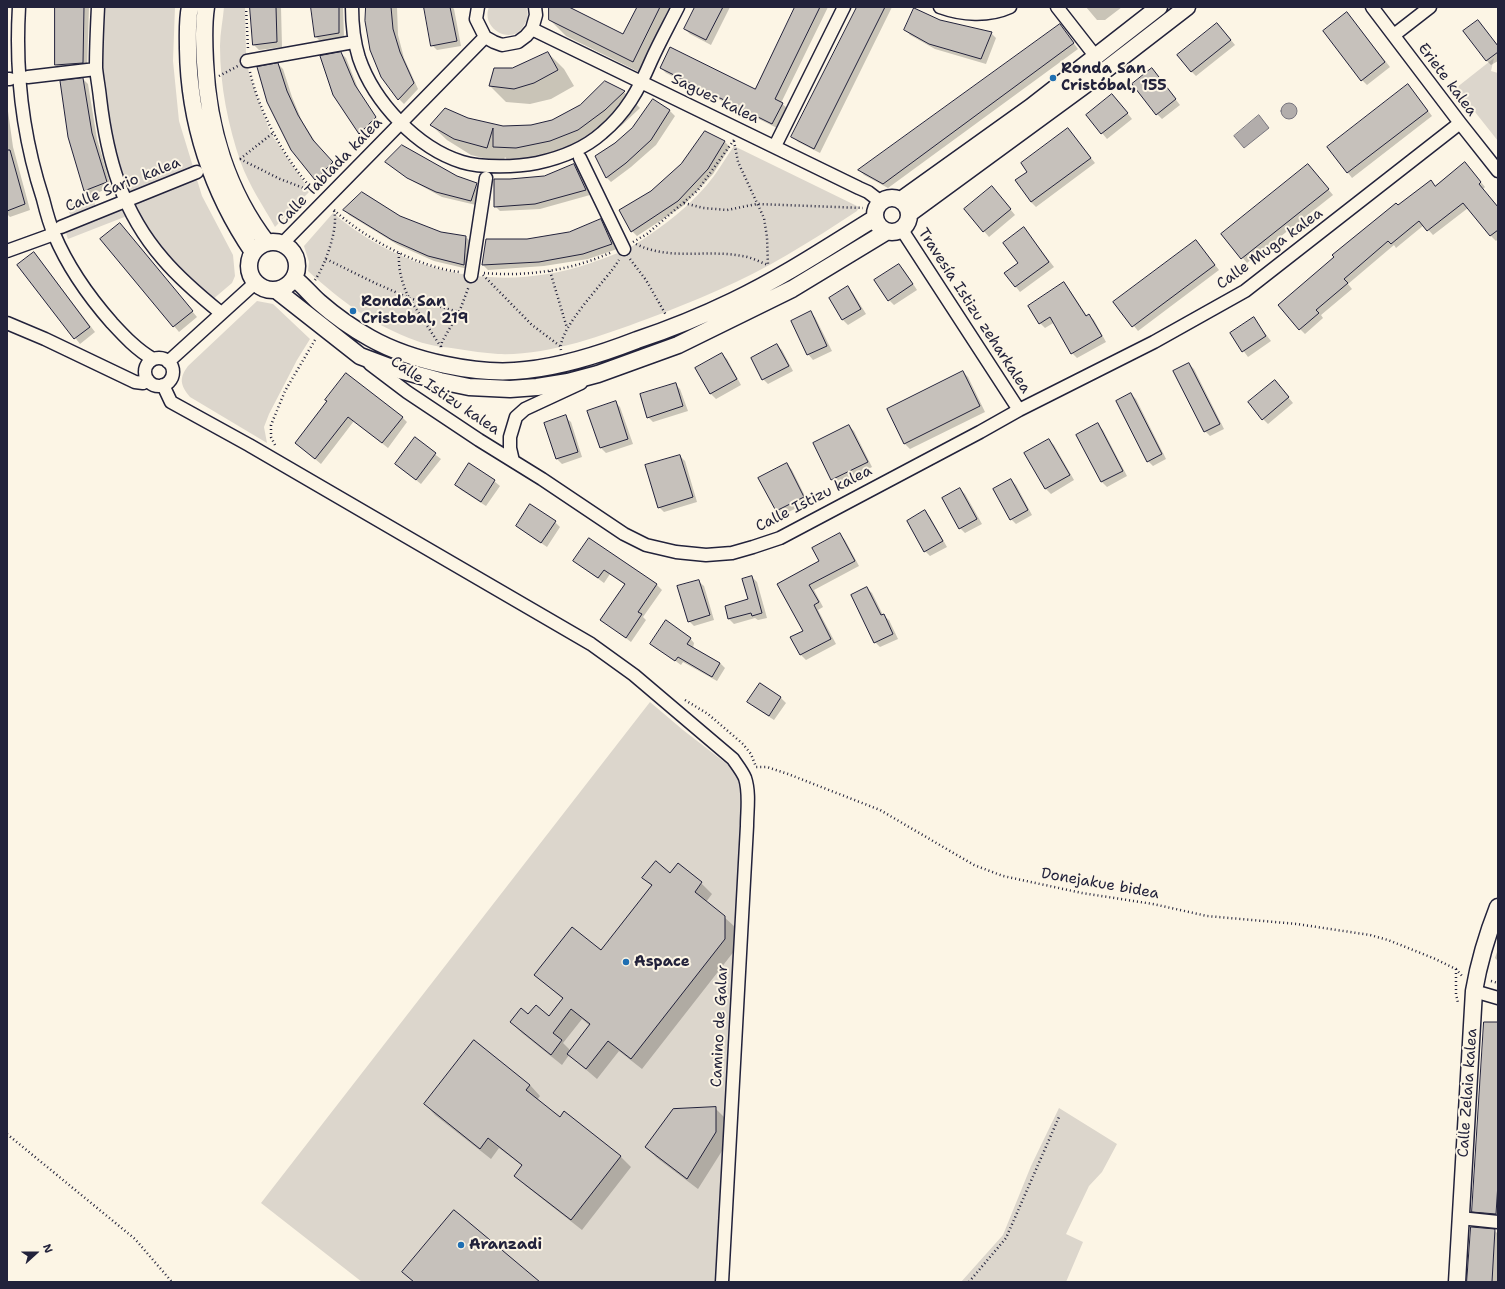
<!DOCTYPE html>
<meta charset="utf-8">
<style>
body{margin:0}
#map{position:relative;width:1505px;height:1289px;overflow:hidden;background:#fcf5e5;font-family:"Shantell Sans",sans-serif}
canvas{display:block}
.frame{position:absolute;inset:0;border:8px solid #22223b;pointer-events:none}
.north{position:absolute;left:16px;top:1233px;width:40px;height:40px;-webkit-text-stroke:3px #fcf5e5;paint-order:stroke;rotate:69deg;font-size:11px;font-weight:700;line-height:16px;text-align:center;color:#22223b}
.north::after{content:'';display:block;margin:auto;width:14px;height:18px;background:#22223b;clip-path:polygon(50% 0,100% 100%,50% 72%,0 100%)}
</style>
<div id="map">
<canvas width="1505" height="1289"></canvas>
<div class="frame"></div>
<div class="north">N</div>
</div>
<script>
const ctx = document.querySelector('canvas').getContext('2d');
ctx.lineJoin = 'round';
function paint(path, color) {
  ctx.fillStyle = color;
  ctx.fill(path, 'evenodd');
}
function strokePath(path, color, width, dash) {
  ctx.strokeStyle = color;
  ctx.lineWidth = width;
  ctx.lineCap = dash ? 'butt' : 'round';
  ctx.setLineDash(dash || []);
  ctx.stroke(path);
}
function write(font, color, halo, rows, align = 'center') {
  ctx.font = font + ' "Shantell Sans",sans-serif';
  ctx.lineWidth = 4;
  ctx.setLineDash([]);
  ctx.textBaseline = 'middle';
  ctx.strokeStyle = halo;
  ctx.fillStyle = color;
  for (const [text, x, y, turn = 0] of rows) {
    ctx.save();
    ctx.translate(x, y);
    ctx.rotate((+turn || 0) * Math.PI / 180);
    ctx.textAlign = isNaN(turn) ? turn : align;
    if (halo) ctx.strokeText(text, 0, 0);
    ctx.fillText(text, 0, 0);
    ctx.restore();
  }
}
const green = new Path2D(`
 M104,7h71l-2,54 6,60 23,75 31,59 2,21 -3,7 -20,17c-25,-22 -55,-51 -70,-80 -32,-59 -46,-147 -38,-213z
 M224,7h21l1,46 3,21 13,37 9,23 39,57 -35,36c-12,-21 -26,-42 -34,-64 -13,-37 -21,-78 -21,-117 0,-13 3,-26 4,-39z
 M489,7h37c3,7 2,12 -2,18 -11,22 -44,4 -35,-18z
 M1170,7h5l-53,42 -2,-3z
 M1494,58l-3,13 7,2v68l-42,-53z
 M734,146l125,61 -2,4c-23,15 -46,30 -70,44 -44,26 -92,46 -140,64 -46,17 -100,37 -149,35 -14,-1 -27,-3 -40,-5 -13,-2 -28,-3 -41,-8 -44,-16 -75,-39 -109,-70l1,-9 -5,-16 29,-33c73,62 168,81 258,50 16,-6 32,-11 45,-19 28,-18 58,-41 78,-68 7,-10 13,-20 20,-30z
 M91,194l7,18 -25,10 -7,-18z
 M123,207l4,9 -59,23 -3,-9z
 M257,301l16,3 37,35 -13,21 -28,54 -5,13 3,16 -77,-46c-10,-12 -11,-19 -2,-31z
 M650,702l33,28 62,48 -23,504h-360l-101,-79z
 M1059,1108l58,36 -15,28 -13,14 -23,48 17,8 -17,40h-105l42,-47 28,-69z`);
const water = new Path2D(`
 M1281 111a8 8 0 1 1 16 0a8 8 0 1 1-16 0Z
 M1259,115l10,13 -25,20 -10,-12z`);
const shadow = new Path2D(`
 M56,7h33l-2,61 -26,2 -5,-5z
 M251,7h30l1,40 -23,3 -5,-5z
 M312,7h31l1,31 -23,4 -5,-5z
 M367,7h30l1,28 6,23 14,31 -14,15 -5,-5z
 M433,7h19l2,2 7,37 -24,4 -5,-5z
 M550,7h17l57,28 14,-28h46l-35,70 -83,-41 -16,-16z
 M696,7h34l-19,38 -21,-11 -5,-5z
 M797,7h31l-47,96 6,5 -10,20 -111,-55 -5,-5 94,22z
 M858,7h34l-72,146 -22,-11 -5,-5z
 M1086,7h36l-17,13h-8z
 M1347,13l43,54 -23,18 -5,-5z
 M940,21l51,12 5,5 -10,26 -51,-15 -25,-14 -5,-6z
 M1478,21l20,25v15l-7,4 -5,-5z
 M1060,25l18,24 -190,139 -24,-13 -4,-4z
 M1222,29l13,16 -39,31 -5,-5z
 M341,53l5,5 13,33 21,32 -15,15 -5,-5 -26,-39z
 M548,53l16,16 10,17 -23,13 -21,5 -24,-2 -16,-16 22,-17z
 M278,64l5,5 9,28 10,24 16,25 19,22 -16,16 -29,-34z
 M1156,74l24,31 -18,14 -5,-5z
 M83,79l5,5 9,55 14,48 -21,9 -5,-5 -16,-54z
 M605,82l19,10 16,16 -19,18 -27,20 -84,17 -5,-6 -2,6 -32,-8 -24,-15 -16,-15 72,2 28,-1 22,-5 28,-15z
 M1413,91l19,25 -80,62 -24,-31z
 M1117,100l15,19 -25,20 -20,-24z
 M653,101l17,10 5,5 -19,29 -25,22 -20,15 -5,-5 9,-34 18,-14z
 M7,104l6,43 17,63 -20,7 -3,-3z
 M1068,129l27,34 -59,44 -5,-5 -2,-30z
 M705,132l20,10 5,5 -17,27 -30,32 -46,30 -5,-5 19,-39 31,-27z
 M387,162l70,15 19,7 5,5 -5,16 -34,-8 -28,-15z
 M1465,163l20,24 -2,2 15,18v32l-2,2 -5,-5 -23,-28 -35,27 -9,-10 -28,23 -2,-3 -46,39 4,5 -31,26 2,3 -18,16 -5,-5 99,-122 36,-21z
 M574,165l5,5 11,25 -50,14 -40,2 -5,-5 15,-26 34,-3z
 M1308,165l25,30 -86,68 -24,-29z
 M997,193l18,22 -26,22 -23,-27z
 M345,210l55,6 41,17 25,4 5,5 -3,27 -34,-8 -36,-16 -49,-30z
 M601,221l5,5 11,23 -29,10 -44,7 -56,4 -5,-5 4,-25h40l42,-7z
 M120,224l77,93 -18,15 -77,-93z
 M1024,228l30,39 -34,25 -15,-19 14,-10z
 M1196,241l23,29 -81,61 -23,-29z
 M39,259l56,73 -15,12 -61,-79z
 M899,265l5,5 13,20 -23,15 -5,-5z
 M1064,284l5,5 18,27 2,-1 5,5 12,22 -29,16 -5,-5 -17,-31 -10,6 -5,-5 -11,-16z
 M848,288l5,5 13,21 -18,11 -5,-5 -13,-22z
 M810,312l5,5 17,34 -19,9 -5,-6 -16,-33z
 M1253,318l18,23 -23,16 -17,-23z
 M777,345l5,5 11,21 -25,13 -5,-5 -11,-21z
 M722,354l5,5 14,26 -25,14 -5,-5 -14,-26z
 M1189,364l5,5 30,60 -14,7 -5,-5z
 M963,372l5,5 17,35 -75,37 -5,-5 -17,-35z
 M675,384l5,5 8,22 -35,11 -5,-5z
 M1279,386l14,17 -25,21 -5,-5z
 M1131,394l5,5 30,60 -13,7 -5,-5z
 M328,402l74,15 5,5 -19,26 -34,-27 -33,43 -25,-21z
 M615,402l5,5 13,37 -27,9 -5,-5 -13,-37z
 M565,417l6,5 11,35 -20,7 -5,-5z
 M1098,425l5,5 24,46 -20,11 -5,-5z
 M849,426l5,5 18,36 -35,18 -5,-5 -18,-36z
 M415,439l26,20 -20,25 -25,-20z
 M1049,440l5,5 20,35 -23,14 -5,-5 -20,-36z
 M680,456l5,5 12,41 -33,10 -5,-5z
 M470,464l24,17 6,5 -14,20 -25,-16 -5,-5z
 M787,464l5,6 16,32 -27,14 -5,-5z
 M1011,480l5,5 16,30 -16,9 -5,-5z
 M960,489l5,5 17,30 -17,9 -5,-5z
 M925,512l5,5 17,30 -17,9 -5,-5z
 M555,522l5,5 -13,20 -25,-17 -5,-5z
 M840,534l5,6 14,26 -45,24 9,17 -5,3 18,34 -30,16 -5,-5 3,-24 -26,-46 42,-24z
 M589,539l68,46 5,5 -19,27 3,3 -15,22 -29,-22 23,-35 -15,-11 -6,9 -30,-22z
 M752,577l5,5 10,36 -9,2 -3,-2 -21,6 -5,-5 20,-19z
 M698,581l6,5 10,34 -20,6 -5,-5z
 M867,588l5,5 11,22 6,5 9,19 -18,8 -5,-5z
 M689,637l5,6 -1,5 27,15 5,5 -8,13 -34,-19 -2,3 -30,-22z
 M760,684l21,14 5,5 -12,17 -20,-13 -5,-6z
 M678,864l23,19 11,11 -6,8 18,15 11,10v23l-93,119 -23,-18 -22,28 -28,-24 -7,10 -40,-32 -11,-11 17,-6 21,1 14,-18 -27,-24 66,-24 50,-65 -8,-8 26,-4zM582,1019l8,7 -19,25 -8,-8z
 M1498,949v12l-3,-3z
 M1498,1024v195l-20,-3 -5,-5z
 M530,1085l10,11 -3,4 23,18 5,-5 56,44 10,10 -49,63 -56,-44 -10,-11 7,-9 -24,-18 -8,11 -56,-44 -10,-11z
 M715,1108l11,11 1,24 -29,46 -41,-31 -11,-11z
 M1494,1230l4,4v48h-30z`);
const building = new Path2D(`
 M55,7h29l-1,56 -28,2z
 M250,7h26l1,35 -24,3z
 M311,7h28v26l-24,4z
 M366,7h25l2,22 7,23 14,31 -16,17 -17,-23 -11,-27 -5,-29z
 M424,7h26l7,34 -26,5z
 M549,7h20l54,27 14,-27h23l-27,55 -84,-42z
 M695,7h28l-17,33 -22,-11z
 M795,7h25l-45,92 8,4 -11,21 -112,-56 10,-21 85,42z
 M857,7h28l-71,142 -23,-12z
 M914,8l26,12 52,12 -11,27 -52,-15 -25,-14z
 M1347,12l38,50 -24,19 -38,-50z
 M1478,20l20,26v6l-12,9 -23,-30z
 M1217,23l14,17 -40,32 -14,-17z
 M1060,24l14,19 -191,141 -25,-14z
 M341,52l14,33 21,32 -17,17 -26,-39 -13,-39z
 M548,52l10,18 -24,13 -20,6 -25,-3 5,-18h18z
 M278,63l9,28 11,24 15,25 20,22 -18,18 -24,-30 -24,-48 -10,-35z
 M1152,68l24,31 -20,16 -24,-31z
 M83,78l9,55 15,49 -23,9 -16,-54 -8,-56z
 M605,81l20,10 -20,19 -27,20 -28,11 -34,7 -23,-1v-19l-6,20 -33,-9 -24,-14 15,-17 23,10 35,8 28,-1 21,-5 28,-15z
 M1408,84l20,27 -81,62 -20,-26z
 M1112,94l16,19 -27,21 -15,-19z
 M653,99l17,11 -19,30 -25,23 -20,15 -11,-22 20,-13 17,-15z
 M1068,128l23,30 -60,44 -16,-22 12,-8 -6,-9z
 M705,131l20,10 -17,28 -30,32 -47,31 -12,-22 32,-19 30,-27z
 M402,145l55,31 20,7 -6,18 -35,-9 -29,-14 -22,-16z
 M7,150h3l15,54 -18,7z
 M1465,162l16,20 -2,2 19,23v23l-8,6 -27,-33 -36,28 -8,-10 -28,23 -3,-3 -44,38 4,4 -32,27 3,3 -20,17 -21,-25 56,-48 -2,-2 64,-52 2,2 33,-25 4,6z
 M574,164l12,26 -51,14 -41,3v-28h16l34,-3z
 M1308,164l21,25 -88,70 -20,-25z
 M992,186l19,23 -28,23 -19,-23z
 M362,192l38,24 41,16 25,4 -2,29 -36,-9 -36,-16 -49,-30z
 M601,219l11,25 -29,10 -44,8 -57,3 4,-26h41l42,-7z
 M120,223l73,88 -20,16 -73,-88z
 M1024,227l25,35 -34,25 -11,-14 14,-10 -15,-20z
 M1196,240l19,25 -83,62 -19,-25z
 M34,252l56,75 -16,12 -57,-74z
 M899,264l14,20 -25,17 -14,-21z
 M1064,282l22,34 3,-2 13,22 -31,18 -21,-37 -11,7 -11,-18z
 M848,286l13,23 -19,11 -13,-22z
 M811,311l16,35 -20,9 -16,-34z
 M1254,317l12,19 -24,16 -12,-19z
 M777,344l12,22 -27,14 -11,-22z
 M722,353l15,26 -27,15 -15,-26z
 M1189,363l31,61 -16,8 -31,-61z
 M963,371l17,35 -76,38 -17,-35z
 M346,373l57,44 -21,26 -34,-26 -33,42 -20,-16 32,-42 -2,-1z
 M1275,380l14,17 -27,23 -14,-18z
 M676,383l7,23 -36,12 -7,-24z
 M1131,393l31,61 -15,8 -31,-61z
 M616,401l12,38 -28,9 -13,-37z
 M566,415l12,37 -22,7 -12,-36z
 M1098,423l25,48 -22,11 -25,-47z
 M849,425l19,37 -37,18 -18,-37z
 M415,437l21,16 -20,27 -21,-16z
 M1049,439l21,36 -25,14 -21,-36z
 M680,455l13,42 -35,11 -13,-43z
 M469,463l26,17 -14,22 -26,-17z
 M787,463l17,34 -28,14 -18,-33z
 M1011,479l17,31 -18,10 -17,-31z
 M960,488l17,31 -18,10 -17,-31z
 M530,504l26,17 -15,22 -25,-17z
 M925,510l18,31 -19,11 -17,-31z
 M840,533l15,28 -46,24 10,17 -5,3 17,34 -31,16 -10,-18 13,-6 -26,-47 42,-23 -7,-13z
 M589,538l68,46 -19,28 4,2 -16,24 -26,-18 25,-36 -21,-14 -6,8 -25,-17z
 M752,576l10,37 -10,3 -1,-3 -23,6 -3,-13 23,-7 -6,-20z
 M699,580l11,35 -22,7 -11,-36z
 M867,587l14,28 3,-1 9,20 -19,9 -23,-48z
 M666,620l25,18 -4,6 33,19 -8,14 -34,-20 -3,4 -25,-17z
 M760,683l21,14 -12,19 -22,-14z
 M656,861l14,12 8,-10 24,19 -7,10 30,24v23l-94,120 -23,-18 -22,28 -19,-15 23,-30 -19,-15 -18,24 9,7 -11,15 -41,-33 11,-14 7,6 8,-9 13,11 14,-18 -29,-23 38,-48 29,23 51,-65 -10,-7z
 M1484,1022h14v161l-2,31 -24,-2z
 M474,1040l56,45 -4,5 34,27 4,-6 57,45 -50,64 -57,-44 8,-11 -34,-27 -8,11 -56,-45z
 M716,1107v25l-29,47 -42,-32 28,-38z
 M454,1210l5,4 81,68h-126l-12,-10z
 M1471,1227l24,2 -3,53h-25z`);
const path = new Path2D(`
 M246,7l2,42
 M250,72c9,40 36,90 65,120
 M219,76l19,-10
 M734,141l4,21 26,56 3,19 1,29
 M240,159l40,20 34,13
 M240,159l33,-26
 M684,203l19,5 24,2 30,-6 106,4
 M334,210c30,28 84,57 125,62
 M633,242l14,-8 51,-44 36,-50
 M636,244c33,17 71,5 106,12 9,1 18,6 26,9
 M399,253c-1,16 3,31 10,45l32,49
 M326,259l49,24 34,15 50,14
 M630,259l16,21 20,35
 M550,271l17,57
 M484,273c43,4 89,-3 128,-21
 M483,275l49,50 28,21
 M315,280c10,-14 24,-53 19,-69
 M441,347l1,-5 18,-32 9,-24
 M561,350c-4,-21 46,-70 58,-90
 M275,445l-4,-8v-12l14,-34 30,-51
 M685,700l23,14 35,30 8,10 5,13h11l21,7 92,36 94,55 29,11 79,17 71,11 54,12 90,8 73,11 18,5 45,18 23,11 7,8
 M1456,969v25l2,9
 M1491,981l7,2
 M7,1134l128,105 37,43
 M969,1282l37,-44 53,-121`);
const street = new Path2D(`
 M19,7c-4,67 3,128 24,192 3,12 6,24 11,35 13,31 36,64 58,89 12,13 25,27 41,36
 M98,7c-1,20 -2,41 -2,61 1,10 3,20 4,30 7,60 22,114 63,161 17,20 37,37 58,54
 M352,7c0,17 2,35 7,51 15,44 58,90 103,104 19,6 56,5 75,1 23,-5 47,-14 65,-30 24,-20 37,-44 49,-72 8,-18 18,-36 27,-54
 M478,7l-2,12 9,18 9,5 8,3 16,-3 8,-6 6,-7 4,-14 -1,-8
 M940,7c22,8 48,10 70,0
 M1057,7l39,50
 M1372,7l88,116 38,48
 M532,29l327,159 9,4 13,10
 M1394,35l36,-28
 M247,61l101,-18
 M28,77l68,-8
 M7,79h3
 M775,146l69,-139
 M580,158l44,91
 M61,227l136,-55
 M902,230l117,180
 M282,244l203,-207
 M7,251l47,-17
 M471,276l15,-98
 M7,323l38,16 90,43 8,1 5,-3
 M145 372a14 14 0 1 1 28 0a14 14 0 1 1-28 0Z
 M168,362l87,-79
 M370,364l37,28 72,48 63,39 82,55 22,11 30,7 30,3 26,-2 21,-6 27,-9 200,-106 39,-22 135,-68 91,-51 215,-168
 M163,385l8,17 78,43 342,199 43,31 99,84c4,6 9,12 12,19 5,15 2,33 2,48l-25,456
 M513,461l-3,-13v-11l6,-20 9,-8 56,-26
 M1474,991l24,7
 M1460,1218l38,4`);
const secondary = new Path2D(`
 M190,7c-3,14 -2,28 -2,42 1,73 24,143 65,203
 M206,7c-3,19 -2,36 -1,55 3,65 22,129 62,181
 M875 215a17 17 0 1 1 34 0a17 17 0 1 1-34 0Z
 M901,200l130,-93 128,-100
 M910,213l194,-142 83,-64
 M249 266a24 24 0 1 1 48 0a24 24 0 1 1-48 0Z
 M294,278c9,7 17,17 25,24 16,14 33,26 51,36 41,23 108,38 156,32 38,-4 75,-16 111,-30 33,-11 65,-24 96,-39 50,-24 95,-54 142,-83
 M276,290l84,66 32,12 48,13 29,6 41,2 27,-2 31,-5 30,-8 80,-29 114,-56 94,-57
 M1457,1282l17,-291c5,-29 13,-56 24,-84`);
const markers = [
 [1053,78,4,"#1f6fb2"],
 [353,311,4,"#1f6fb2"],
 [626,962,4,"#1f6fb2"],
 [461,1245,4,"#1f6fb2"]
];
const poiNames = [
 ["Ronda San",1061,69],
 ["Cristóbal, 155",1061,86],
 ["Ronda San",361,302],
 ["Cristobal, 219",361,319],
 ["Aspace",634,962],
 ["Aranzadi",469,1245]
];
const streetNames = [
 ["Eriete kalea",1447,80,53],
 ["Sagues kalea",715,99,26],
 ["Calle Tablada kalea",330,172,-46],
 ["Calle Sario kalea",123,185,-22],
 ["Calle Muga kalea",1270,249,-36],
 ["Travesía Istizu zeharkalea",974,311,57],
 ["Calle Istizu kalea",445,396,34],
 ["Calle Istizu kalea",814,499,-27],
 ["Donejakue bidea",1100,884,10],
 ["Camino de Galar",720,1026,-87],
 ["Calle Zelaia kalea",1468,1093,-86]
];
paint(green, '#dcd6cc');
paint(water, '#b2adab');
strokePath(water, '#78757e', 1);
paint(shadow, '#0003');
paint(building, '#c6c1bb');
strokePath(building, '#22223b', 1);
strokePath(street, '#22223b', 15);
strokePath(secondary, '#22223b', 19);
strokePath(path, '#22223b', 2.5, [1, 3]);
strokePath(street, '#fcf5e5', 12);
strokePath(secondary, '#fcf5e5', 16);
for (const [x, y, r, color] of markers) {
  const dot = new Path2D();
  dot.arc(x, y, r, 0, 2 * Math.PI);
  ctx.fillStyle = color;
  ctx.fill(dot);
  strokePath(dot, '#fcf5e5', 1.5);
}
write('bold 15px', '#22223b', '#fcf5e5', poiNames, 'left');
write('15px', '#22223b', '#fcf5e5', streetNames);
</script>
